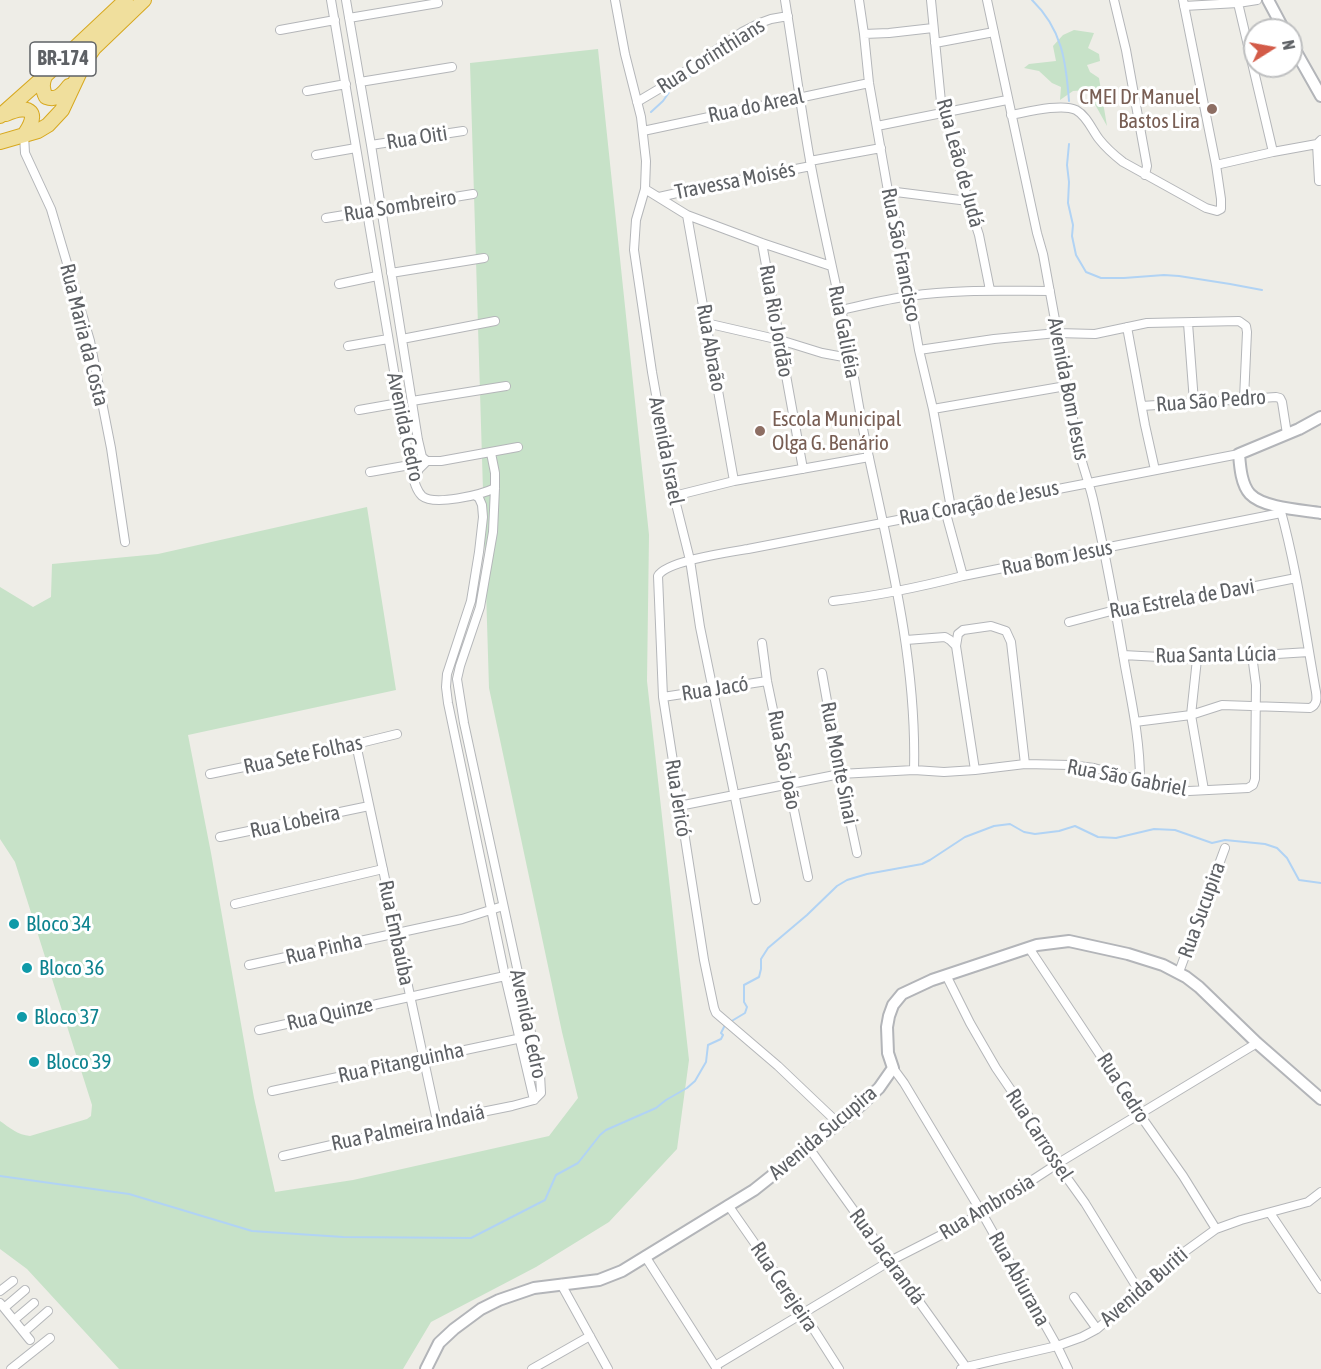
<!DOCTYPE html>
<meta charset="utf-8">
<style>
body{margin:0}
#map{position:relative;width:1321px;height:1369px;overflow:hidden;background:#eeede7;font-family:"Asap Condensed",sans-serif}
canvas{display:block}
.north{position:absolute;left:1243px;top:18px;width:60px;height:60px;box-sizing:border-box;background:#fff;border:2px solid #bfc0c1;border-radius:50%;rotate:79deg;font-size:16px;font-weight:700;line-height:24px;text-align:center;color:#5e6165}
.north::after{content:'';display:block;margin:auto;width:21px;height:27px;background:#d35b48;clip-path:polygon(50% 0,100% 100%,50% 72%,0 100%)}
</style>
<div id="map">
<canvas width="1321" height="1369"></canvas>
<div class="north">N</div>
</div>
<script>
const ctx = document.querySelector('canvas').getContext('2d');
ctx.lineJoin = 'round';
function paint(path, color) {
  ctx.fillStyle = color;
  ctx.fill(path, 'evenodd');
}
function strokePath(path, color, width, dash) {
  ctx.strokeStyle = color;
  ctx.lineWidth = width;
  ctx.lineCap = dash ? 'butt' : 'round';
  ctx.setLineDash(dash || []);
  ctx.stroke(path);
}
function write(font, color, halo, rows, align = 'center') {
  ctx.font = font + ' "Asap Condensed",sans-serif';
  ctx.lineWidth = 6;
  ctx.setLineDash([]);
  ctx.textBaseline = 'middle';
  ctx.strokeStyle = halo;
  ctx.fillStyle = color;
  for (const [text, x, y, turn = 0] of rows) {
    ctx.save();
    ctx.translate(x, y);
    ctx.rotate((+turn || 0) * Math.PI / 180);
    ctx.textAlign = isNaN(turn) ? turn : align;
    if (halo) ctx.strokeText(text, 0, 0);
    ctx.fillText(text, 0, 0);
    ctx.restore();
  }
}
const green = new Path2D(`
 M1074,30l20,3 -6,15 11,6 1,7 -13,4 3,7 9,6 8,48 -20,-36 -14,1 -13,9 1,-13 -9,-4 -13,-12 -15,-3 5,-4 27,-3 -3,-15 10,-11z
 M598,49l51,486 -2,146 42,379 -12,89 -68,73 -73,45 -105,55 -28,47h-284l-92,-100 -27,-20v-128c10,7 18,14 30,15l57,-17 4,-3 1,-11 -77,-243 -15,-23v-252l33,20 18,-10 1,-33 106,-10 209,-47 29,183 -208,45 23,118 43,245 21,94 78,-12 196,-44 29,-38 -16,-66 -73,-344 -19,-625z`);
const stream = new Path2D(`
 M1032,0c30,29 34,61 37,101
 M651,112l12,-11 9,-13 76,-50 9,-3 6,-8
 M1069,144l-2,21 2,17 -1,21 5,22 -1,11 4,19 10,17 15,6h23l40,-3 15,1 51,8 32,6
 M730,1022l15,-9 2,-6 -3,-5v-17l15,-8 2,-8v-10l7,-11 39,-33 30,-29 10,-6 20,-6 55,-10 8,-4 35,-23 29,-11 16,-2 14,8 11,2 24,-3 16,-5 23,11 18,1 38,-9 21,1 37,13 13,-3 40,4 12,4 10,10 12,22 22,3
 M0,1176l129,18 123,37 91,6 128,1 74,-38 11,-25 22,-12 22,-28 6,-5 50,-22 10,-8 21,-12 8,-7 11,-19 2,-17 13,-6 2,-4 -2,-2 4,-8`);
const street = new Path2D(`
 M331,0l79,465c3,10 4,23 12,31 12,10 59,-1 73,-8
 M346,0l25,145 47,295 4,17 5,4h14l77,-14
 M615,0l10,54 16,63 5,44 -1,28 -9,31 -2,30 18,122 22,124 16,64 10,67 56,273
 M785,0c9,55 16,111 26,166 9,48 20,95 30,143 9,41 15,83 23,125 23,111 53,222 50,336
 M859,0l5,34 5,49 19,108 9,36 22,123 14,59 18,99
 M931,0l11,112 6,10 7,27 13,52 11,34 11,55
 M987,0l50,233 6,21 35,192c4,20 12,38 16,58 12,54 22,108 31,162 7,38 15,75 15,114
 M1114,0l12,50 21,116 -2,9
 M1238,3l35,149
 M1184,6l54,-3 19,-3
 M349,18l89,-15
 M280,30l55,-10
 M864,34l25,-1 44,-5
 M935,43l59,-11
 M360,82l92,-15
 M307,91l39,-7
 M637,102l27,-16 78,-54 18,-9 11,-4 17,-3
 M1011,115c16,-3 51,-12 65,-5 11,6 16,20 23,29 7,9 15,16 24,23l83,46 11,3 4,-2v-10l-5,-34 -33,-165
 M877,126l130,-26
 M643,131l226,-48
 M24,135l1,18 26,56 39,132 21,107 14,94
 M1317,144l2,37
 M371,145l92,-14
 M316,155l40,-7
 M810,161l71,-13
 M1216,165l57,-13 44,-8 4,-4
 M645,189l42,26 75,28 69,23
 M888,191l80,10
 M659,197l45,-10 107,-21
 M687,215l47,266
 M326,218l147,-24
 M762,243l41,226
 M391,273l93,-15
 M339,284l38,-8
 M841,310c23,-5 46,-11 69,-14 46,-7 93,-5 140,-5
 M706,323l74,17 42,13 27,5
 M1188,323l6,79
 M1127,327l18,98 10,45
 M402,339l93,-18
 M348,346l40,-7
 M919,350l75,-11 63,-6 38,1 52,-11 92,-2 7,5 1,6 -3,67
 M412,401l94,-15
 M1142,406l134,-9 4,1 2,4 5,32
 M933,409l133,-23
 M359,410l40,-7
 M370,472l40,-7
 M414,479l5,-10 8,-8
 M476,496l3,2 3,7 1,12 -4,35 -8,49 -24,73 -1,13 2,16 57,273 29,124
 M674,496l60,-15 135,-24
 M945,510l18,66
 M833,601c44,-5 87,-14 130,-25l318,-63
 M1069,622l46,-12 101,-16 80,-16
 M906,640l39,-3 5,3 6,6 19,124
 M762,643l5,38 41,196
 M956,646l2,-12 5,-4 28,-4 15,5 5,11 14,122
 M1123,655l74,4 112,-7
 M1197,659l-6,56 13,75
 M822,673l18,101 17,79
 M663,697l104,-16
 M1135,722l56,-7 31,-10 88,3c7,-3 7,-9 6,-16 -11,-61 -19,-123 -36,-184
 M356,744c27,126 54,252 81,377
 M210,774l146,-30 41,-10
 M679,806l161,-32 74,-4 30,2 31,-2 50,-6 45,1 24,3 46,12 20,8 14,2 15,1 59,-3 5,-3 2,-6 1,-94 -4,-30
 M220,837l149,-31
 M235,904l148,-35
 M1029,948l111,167 43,61 33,53
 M249,965l213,-46 41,-13
 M1179,972l46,-124
 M946,975l24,48 26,45 30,44 31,52 28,39 54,88
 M259,1030l246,-54
 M893,1068l11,15 78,130 75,133 11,23
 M272,1091l259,-55
 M839,1124l-61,-58 -62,-53 -2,-5 -10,-48 -41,-263 -5,-121c8,-15 72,-24 90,-27l491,-95
 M809,1148l157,219
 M283,1156l154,-35 75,-15 22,-6 7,-7 -1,-19 -76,-351 -7,-44 3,-13 20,-59 13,-75 2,-44v-15l-4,-20
 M728,1205l76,109 35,55
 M1270,1213l51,76
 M645,1256l72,113
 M561,1284l47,85
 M0,1291l13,-10
 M1074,1297l23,32
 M0,1303l30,37
 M4,1308l21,-18
 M14,1320l20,-17
 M24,1332l24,-21
 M715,1366l175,-105 55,-28 37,-20 75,-49 200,-121
 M11,1369l39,-31
 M532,1369l58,-33
 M961,1369l5,-2 91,-21 25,-9 15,-8 28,-24 44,-42 47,-34 25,-9 67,-18 13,-10`);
const secondary = new Path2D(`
 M1268,0l16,30
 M1291,43l30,53
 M1321,417l-22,12 -60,25c1,12 2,30 11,40 13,14 52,16 71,19
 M426,1369l13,-26 15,-14 27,-20 18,-9 35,-12 65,-8 23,-9 132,-81 107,-85 18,-17 14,-20 -5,-15 -1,-26 2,-11 4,-11 9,-11 30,-14 105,-35 32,-4 59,13 35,11 23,12 13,10 58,56 64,56`);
const highway = new Path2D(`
 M45,76c-3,8 -3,13 1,21 11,4 17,-3 23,-11
 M6,114c25,-11 34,-1 18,21
 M0,116l45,-40 81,-76
 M0,142l38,-11 10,-6 14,-15 23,-49 9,-13 50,-48`);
const markers = [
 [1212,109,6,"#8d6e63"],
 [760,431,6,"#8d6e63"],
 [14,924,6,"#0f9aa8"],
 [27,968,6,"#0f9aa8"],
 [22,1017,6,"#0f9aa8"],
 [34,1062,6,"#0f9aa8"]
];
const shields = [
 [63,59,66]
];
const shieldNames = [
 ["BR-174",63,59]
];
const streetNames = [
 ["Rua Corinthians",711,56,-32],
 ["Rua do Areal",756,106,-12],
 ["Rua Oiti",417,138,-9],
 ["Rua Leão de Judá",960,163,75],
 ["Travessa Moisés",735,181,-11],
 ["Rua Sombreiro",400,206,-9],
 ["Rua São Francisco",901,255,79],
 ["Rua Rio Jordão",776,321,80],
 ["Rua Galiléia",844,332,79],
 ["Rua Maria da Costa",84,335,76],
 ["Rua Abraão",711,348,80],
 ["Avenida Bom Jesus",1068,389,79],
 ["Rua São Pedro",1211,401,-4],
 ["Avenida Cedro",405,427,78],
 ["Avenida Israel",666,451,79],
 ["Rua Coração de Jesus",979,503,-11],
 ["Rua Bom Jesus",1057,558,-11],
 ["Rua Estrela de Davi",1182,599,-10],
 ["Rua Santa Lúcia",1216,655,-1],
 ["Rua Jacó",715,689,-9],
 ["Rua Sete Folhas",303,755,-12],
 ["Rua São João",784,760,79],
 ["Rua Monte Sinai",839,763,79],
 ["Rua São Gabriel",1127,778,11],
 ["Rua Jericó",678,798,81],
 ["Rua Lobeira",295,822,-12],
 ["Rua Sucupira",1202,910,-70],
 ["Rua Embaúba",396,933,78],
 ["Rua Pinha",324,949,-13],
 ["Rua Quinze",330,1014,-13],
 ["Avenida Cedro",528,1024,78],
 ["Rua Pitanguinha",401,1063,-12],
 ["Rua Cedro",1123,1088,57],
 ["Rua Palmeira Indaiá",408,1128,-12],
 ["Avenida Sucupira",823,1133,-40],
 ["Rua Carrossel",1039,1135,57],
 ["Rua Ambrosia",987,1207,-31],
 ["Rua Jacarandá",887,1257,54],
 ["Rua Abíurana",1019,1279,61],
 ["Rua Cerejeira",784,1287,56],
 ["Avenida Buriti",1144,1287,-41]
];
const educationNames = [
 ["CMEI Dr Manuel",1200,97],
 ["Bastos Lira",1200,121],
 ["Escola Municipal",772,419,"left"],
 ["Olga G. Benário",772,443,"left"]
];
const cultureNames = [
 ["Bloco 34",26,924],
 ["Bloco 36",39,968],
 ["Bloco 37",34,1017],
 ["Bloco 39",46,1062]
];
paint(green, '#c7e2c8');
strokePath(stream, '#b1d3f4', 2);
strokePath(street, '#b4b6b9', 10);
strokePath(secondary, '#b3b5b9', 14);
strokePath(highway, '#d7a81e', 16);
strokePath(street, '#fff', 8);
strokePath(secondary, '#fff', 10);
strokePath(highway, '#f0df9d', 14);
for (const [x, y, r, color] of markers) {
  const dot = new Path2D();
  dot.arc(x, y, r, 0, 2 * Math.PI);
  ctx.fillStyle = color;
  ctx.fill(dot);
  strokePath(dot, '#fff', 2);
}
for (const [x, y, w] of shields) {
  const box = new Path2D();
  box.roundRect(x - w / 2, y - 17, w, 34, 4.5);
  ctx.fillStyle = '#fff';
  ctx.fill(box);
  strokePath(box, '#5e6165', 1.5);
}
write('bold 20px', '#5e6165', null, shieldNames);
write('21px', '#5e6165', '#fff', streetNames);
write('21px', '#785e54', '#fff', educationNames, 'right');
write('21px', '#0d838f', '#fff', cultureNames, 'left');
</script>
